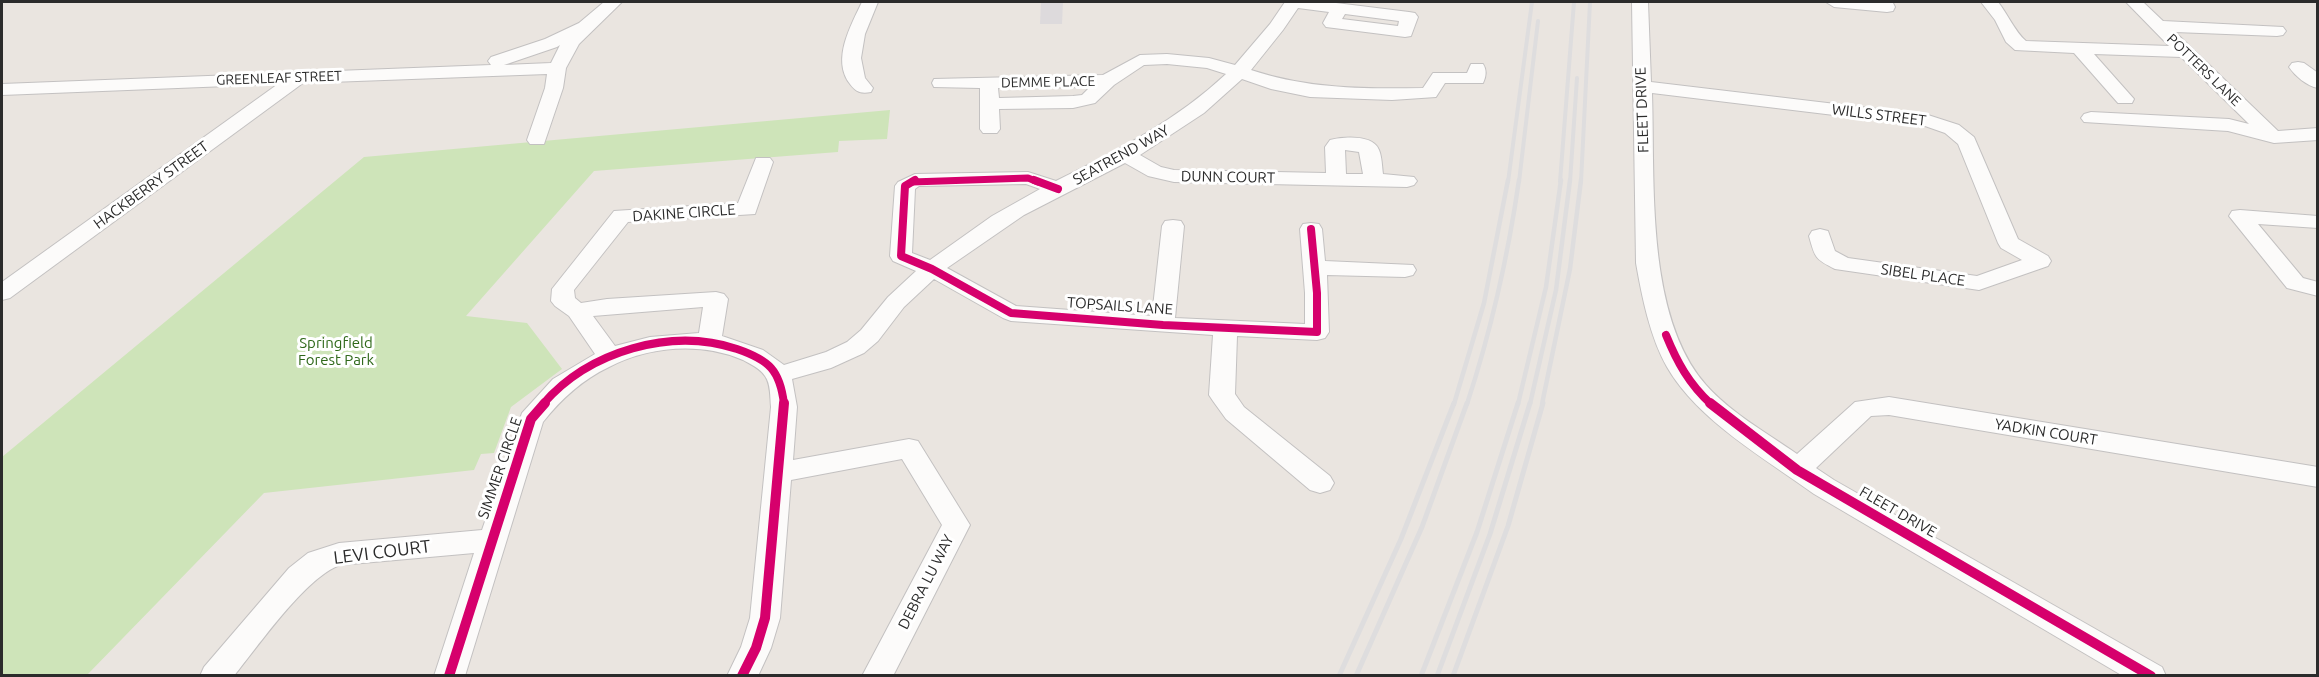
<!DOCTYPE html>
<style>
body{margin:0}
#map{position:relative;width:2319px;height:677px;overflow:hidden;background:#eae5e0;font-family:Ubuntu,sans-serif}
canvas{display:block}
.frame{position:absolute;inset:0;border:3px solid #2b2b2b;pointer-events:none}
</style>
<div id="map">
<canvas width="2319" height="677"></canvas>
<div class="frame"></div>
</div>
<script>
const ctx = document.querySelector('canvas').getContext('2d');
ctx.lineJoin = 'round';
function paint(path, color) {
  ctx.fillStyle = color;
  ctx.fill(path, 'evenodd');
}
function strokePath(path, color, width, dash) {
  ctx.strokeStyle = color;
  ctx.lineWidth = width;
  ctx.lineCap = dash ? 'butt' : 'round';
  ctx.setLineDash(dash || []);
  ctx.stroke(path);
}
function write(font, color, halo, rows, align = 'center') {
  ctx.font = font + ' Ubuntu,sans-serif';
  ctx.lineWidth = 6;
  ctx.setLineDash([]);
  ctx.textBaseline = 'middle';
  ctx.strokeStyle = halo;
  ctx.fillStyle = color;
  for (const [text, x, y, turn = 0] of rows) {
    ctx.save();
    ctx.translate(x, y);
    ctx.rotate((+turn || 0) * Math.PI / 180);
    ctx.textAlign = isNaN(turn) ? turn : align;
    if (halo) ctx.strokeText(text, 0, 0);
    ctx.fillText(text, 0, 0);
    ctx.restore();
  }
}
const industrial = new Path2D(`
 M1041,2h22l-1,22h-22z`);
const green = new Path2D(`
 M890,110l-3,29 -48,2 -1,11 -244,19 -128,145 61,7 35,46 -51,38 -17,46 -13,1 -7,16 -210,23 -177,182 -85,1v-219l362,-300z`);
const minor = new Path2D(`
 M604,2h18l-43,42 -13,24 -3,20 -19,56h-14l-3,-4 18,-52 2,-14 -244,9 -293,215 -8,2v-18l276,-198 -276,11v-11l489,-19 -3,-4 3,-4 54,-18 34,-16zM560,45l-9,18 -47,2 53,-18z
 M862,2h16l-13,32 -4,24 4,20 8,10 -2,4c-10,2 -15,0 -21,-8 -19,-24 1,-59 12,-82z
 M1285,2h43l81,10 6,1 3,4 -7,19 -6,1 -79,-10 -3,-4 6,-11 -31,-4 -15,22 -32,40c58,19 112,19 172,18l10,-15h34l4,-9h12c4,6 3,13 0,19h-38l-9,14 -44,3 -82,-3 -39,-8 -29,-10 -38,34 -64,42 21,12 13,3 152,3 -1,-26 5,-7c13,-3 43,-6 49,10 3,7 3,17 4,24l31,3 3,4 -3,4 -7,2 -233,-5 -26,-6 -23,-13 -101,52 -77,53 69,38 136,10 10,-90 3,-5 8,-1 8,1 3,5 -9,92 130,6v-31l-5,-64 3,-5 8,-1 8,1 3,5 3,32 88,4 3,5 -3,5 -8,2 -78,-2 2,57 -4,6 -8,2 -80,-4 -2,58 9,13 86,69 4,7 -4,7 -10,3 -10,-3 -84,-71 -13,-18 -4,-6 4,-60 -202,-14 -8,-3 -69,-39 -30,28 -26,34 -14,12 -33,15 -39,11 5,28 -4,53 116,-21 9,2 52,84 -77,151h-31l80,-151 -40,-66 -111,21 -11,138 -9,30 -13,28h-31l14,-29 9,-29 21,-211c-1,-10 0,-23 -6,-31 -5,-8 -15,-12 -22,-16 -42,-18 -93,-14 -134,7 -27,13 -47,31 -66,55l-78,254h-31l40,-123 -134,12c-34,12 -82,81 -106,111h-34l4,-9 85,-99 19,-15 31,-10 143,-13 40,-117 31,-34 42,-25 -26,-38 -14,-10 -4,-5 1,-12 62,-78 124,-8 18,-45h14l3,4 -18,52 -127,8 -54,68 1,8 6,5 26,-4 109,-7 8,2 4,5 -6,37 41,14 21,15 42,-13 21,-10 14,-12 27,-33 28,-26 -23,-10 -3,-5 5,-70 3,-4 17,-8 113,-2 28,9c61,-30 120,-60 170,-107l-19,-6 -40,-4 -23,1 -30,20 -19,18 -22,5 -74,1 1,20 -3,4h-14l-3,-4v-41l-46,-1 -2,-4 2,-4 169,-4 37,-20 27,-1 42,4 26,7 35,-41zM1345,14l54,7 -1,5 -56,-7zM1090,87l-8,8 -9,1 -74,2 -1,-10zM1345,150l14,2 4,22h-17zM1026,184l14,5 -48,27 -62,44 -18,-7 3,-64 4,-3zM703,307l-4,26 -49,4 -35,9 -22,-30z
 M1632,2h16l3,80 277,33 31,10 15,12 44,102 30,17 3,5 -3,5 -69,24 -144,-21c-20,-10 -20,-11 -26,-33l3,-5 8,-2 8,2 7,20 13,7 129,18 45,-16 -21,-12 -3,-5 -40,-99 -13,-11 -20,-7 -273,-33c3,88 -7,223 54,292 25,28 61,48 91,69l58,-52 34,-5 429,70v20l-429,-72 -18,1 -55,52 18,12 328,187 4,9h-43l-309,-182c-48,-35 -116,-73 -147,-127 -17,-30 -25,-70 -31,-104z
 M1826,2l67,1 2,4 -2,4 -6,1 -53,-5z
 M1981,2h17c9,11 17,30 28,39l143,5 -43,-44h17l20,19 120,6 3,4 -3,4 -6,1 -102,-4 103,99 40,-3v12l-44,3 -46,-12 -144,-9 -3,-4 3,-4 7,-2 138,7 20,5 -68,-67 -87,-3 40,45 -2,4h-14l-44,-50 -59,-3 -9,-8 -11,-22z
 M2298,62l6,1 14,10v15c-11,-2 -23,-12 -29,-21l3,-4z
 M2240,210l78,6v12l-60,-4 45,54 15,4v14l-31,-8 -58,-72 3,-5z`);
const railFar2 = new Path2D(`
 M1508,182l24,-180
 M1519,182l19,-161
 M1560,182l14,-180
 M1570,182l7,-104
 M1581,182l9,-180`);
const railFar1 = new Path2D(`
 M1454,404l30,-101 24,-123
 M1467,404c24,-73 41,-148 52,-224
 M1518,404l28,-117 15,-107
 M1530,404l26,-114 14,-110
 M1542,404l28,-135 11,-89`);
const rail = new Path2D(`
 M1339,676l62,-137 53,-136
 M1356,676l66,-149 45,-124
 M1421,676l56,-144 41,-129
 M1437,676l53,-142 40,-131
 M1453,676l55,-150 35,-123`);
const cyclewayFar2 = new Path2D(`
 M912,182l116,-4 10,4`);
const cyclewayFar1 = new Path2D(`
 M915,180l-10,6 -4,70 31,13 79,44 152,12 154,7v-39l-6,-64
 M1034,180l24,9
 M1666,335c11,27 23,49 45,69
 M543,404c46,-53 128,-77 194,-55 32,11 43,21 47,55`);
const cycleway = new Path2D(`
 M1710,403l87,67 354,206
 M449,676l82,-257 14,-16
 M742,676l14,-28 9,-30 19,-215`);
const farStreetnames = [
 ["POTTERS LANE",2204,70,44],
 ["GREENLEAF STREET",279,78,-2],
 ["DEMME PLACE",1048,82,-1]
];
const streetNames = [
 ["FLEET DRIVE",1642,110,-92],
 ["WILLS STREET",1879,115,7],
 ["SEATREND WAY",1121,155,-29],
 ["DUNN COURT",1228,177,1],
 ["HACKBERRY STREET",151,185,-36],
 ["DAKINE CIRCLE",684,213,-4],
 ["SIBEL PLACE",1923,275,8],
 ["TOPSAILS LANE",1120,306,4],
 ["YADKIN COURT",2046,432,9],
 ["SIMMER CIRCLE",500,468,-71],
 ["FLEET DRIVE",1898,512,30],
 ["DEBRA LU WAY",926,582,-63]
];
const parkNames = [
 ["Springfield",336,343],
 ["Forest Park",336,360]
];
const nearStreetnames = [
 ["LEVI COURT",382,552,-7]
];
paint(industrial, '#dddadc');
paint(green, '#cee4b9');
strokePath(minor, '#c3c1c1', 2);
paint(minor, '#fcfbfa');
strokePath(railFar2, '#deddde', 4);
strokePath(railFar1, '#deddde', 4.5);
strokePath(rail, '#deddde', 5);
strokePath(cyclewayFar2, '#d6006c', 7);
strokePath(cyclewayFar1, '#d6006c', 8);
strokePath(cycleway, '#d6006c', 10);
write('14px', '#2b2b2b', '#fff', farStreetnames);
write('15px', '#2b2b2b', '#fff', streetNames);
write('15px', '#2f681a', '#fff', parkNames);
write('18px', '#2b2b2b', '#fff', nearStreetnames);
</script>
